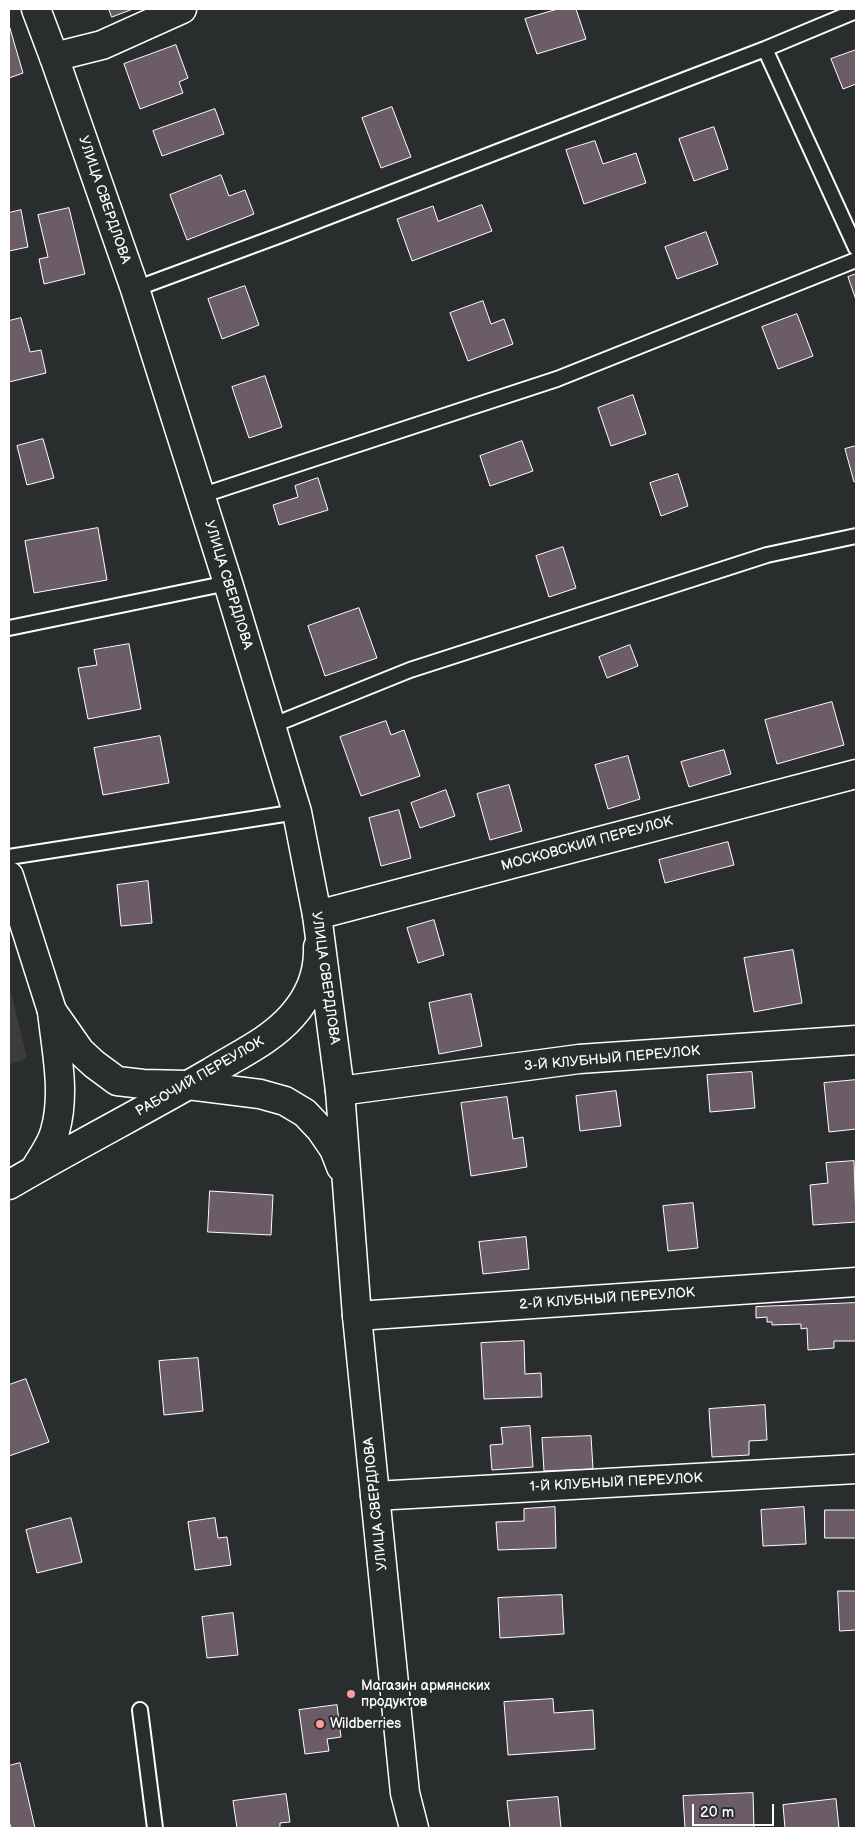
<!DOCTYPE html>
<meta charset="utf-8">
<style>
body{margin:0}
#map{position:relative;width:865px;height:1837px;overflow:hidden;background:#2a2d2e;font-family:"Balsamiq Sans",sans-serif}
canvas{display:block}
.frame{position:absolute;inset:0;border:10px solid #fff;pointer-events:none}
.scale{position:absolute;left:692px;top:1804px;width:82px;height:22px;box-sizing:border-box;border:2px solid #fff;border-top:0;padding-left:6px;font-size:15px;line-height:18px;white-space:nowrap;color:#fff;-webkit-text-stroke:4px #2a2d2e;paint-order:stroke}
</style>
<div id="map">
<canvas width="865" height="1837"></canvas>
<div class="frame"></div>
<div class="scale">20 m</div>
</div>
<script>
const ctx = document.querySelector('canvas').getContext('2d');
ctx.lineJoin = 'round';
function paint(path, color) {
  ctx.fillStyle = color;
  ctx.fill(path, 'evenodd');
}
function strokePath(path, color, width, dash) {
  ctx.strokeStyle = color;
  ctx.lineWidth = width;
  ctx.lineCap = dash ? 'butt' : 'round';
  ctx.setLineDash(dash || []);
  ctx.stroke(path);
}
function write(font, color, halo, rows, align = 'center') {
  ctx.font = font + ' "Balsamiq Sans",sans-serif';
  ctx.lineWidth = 4;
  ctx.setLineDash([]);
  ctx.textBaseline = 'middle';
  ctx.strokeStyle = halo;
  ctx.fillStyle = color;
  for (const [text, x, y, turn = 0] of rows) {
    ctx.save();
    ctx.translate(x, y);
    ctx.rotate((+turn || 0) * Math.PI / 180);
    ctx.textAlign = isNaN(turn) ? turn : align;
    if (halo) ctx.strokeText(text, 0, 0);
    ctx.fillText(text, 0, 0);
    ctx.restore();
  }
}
const built = new Path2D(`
 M9,984l18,74 -18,7z`);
const building = new Path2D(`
 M109,9h24l-21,8z
 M558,9h18l10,30 -49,15 -12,-35z
 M9,25l14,48 -14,5z
 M176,45l12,33 -9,4 4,11 -43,16 -16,-45z
 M856,50v34l-13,5 -12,-30z
 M392,107l19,50 -30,11 -19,-50z
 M215,109l9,25 -62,22 -9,-25z
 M714,127l14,42 -34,12 -15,-42z
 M595,141l8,23 33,-11 10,30 -62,21 -18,-54z
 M221,175l8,21 16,-6 9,24 -67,26 -17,-45z
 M482,205l10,26 -80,30 -15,-42 36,-13 5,15z
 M69,208l16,66 -41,10 -5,-25 9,-2 -10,-42z
 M21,210l7,37 -19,4v-38z
 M706,232l12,32 -41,15 -12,-32z
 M856,274v26l-8,-23z
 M245,286l14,39 -37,14 -14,-40z
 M483,301l8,23 13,-5 9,25 -45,17 -18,-48z
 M797,314l16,42 -35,13 -16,-42z
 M21,318l9,34 11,-2 5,23 -37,9v-61z
 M265,376l17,51 -33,11 -17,-51z
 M633,395l13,39 -35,12 -13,-38z
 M43,439l11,39 -27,7 -10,-39z
 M522,441l11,30 -43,15 -10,-30z
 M856,446v35l-2,1 -9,-33z
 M678,474l10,32 -27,10 -11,-33z
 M318,478l10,32 -49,15 -6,-20 25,-8 -3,-11z
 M98,528l9,52 -73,13 -9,-52z
 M563,547l13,41 -27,9 -13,-41z
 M359,608l18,50 -52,18 -17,-50z
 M129,644l12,65 -53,10 -10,-51 19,-3 -3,-15z
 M630,645l8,21 -31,12 -8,-21z
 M832,702l12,43 -67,19 -12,-44z
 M386,721l5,14 13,-5 16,46 -59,20 -21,-59z
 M160,736l9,47 -66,12 -9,-47z
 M724,750l7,24 -42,13 -8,-25z
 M628,756l12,43 -32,10 -13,-44z
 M509,785l13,46 -32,9 -13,-46z
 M446,790l9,26 -35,12 -9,-25z
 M399,810l12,48 -30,8 -12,-48z
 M728,842l6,23 -69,18 -6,-23z
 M148,881l4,42 -31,3 -4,-41z
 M434,920l10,35 -26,8 -11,-35z
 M793,950l9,53 -48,9 -10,-54z
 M471,994l11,52 -43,8 -10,-51z
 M752,1072l3,36 -45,4 -3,-37z
 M856,1080v49l-27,3 -5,-49z
 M616,1091l5,35 -41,5 -4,-35z
 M507,1097l6,42 10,-2 4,30 -56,9 -10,-73z
 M854,1161l2,61 -43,3 -3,-40 18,-2 -2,-20z
 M210,1191l63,4 -2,40 -63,-3z
 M693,1203l5,45 -30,3 -5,-45z
 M526,1237l3,32 -46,5 -4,-32z
 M856,1303v38h-22v7l-26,2 -1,-22 -6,1v-5l-29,1v-3h-5v-5l-11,1v-11z
 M524,1341l1,33 16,-1 1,24 -58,2 -3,-56z
 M198,1358l5,53 -39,4 -5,-54z
 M26,1379l23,63 -40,14v-71z
 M765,1405l2,35 -18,1v14l-37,2 -3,-48z
 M530,1426l3,41 -41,3 -2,-25 13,-1 -2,-16z
 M591,1436l2,33 -49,2 -2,-33z
 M555,1507l1,41 -58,2 -2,-28 28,-1v-12z
 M804,1507l2,37 -43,2 -2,-36z
 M825,1510h31v28h-31z
 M71,1518l11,44 -45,11 -11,-43z
 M215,1518l3,20 9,-1 4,28 -36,5 -7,-48z
 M838,1591h18v39l-16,1z
 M562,1595l2,39 -64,4 -2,-40z
 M233,1613l5,42 -31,3 -5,-41z
 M553,1699l1,14 39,-3 2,39 -87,6 -4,-53z
 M337,1705l4,32 -14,2 2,12 -24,3 -6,-44z
 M20,1763l15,65h-24l-1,-4h-1v-58z
 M753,1793l1,35h-69l-2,-32z
 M286,1794l4,28 -10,1v5h-43l-4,-27z
 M558,1797l3,31h-51l-3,-27z
 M836,1799l3,29h-54l-2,-23z`);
const lane = new Path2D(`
 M765,49l91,199
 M135,289l146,-54 484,-186 91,-38
 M200,496l357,-117 299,-119
 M9,628l219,-45
 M271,726l139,-56 357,-115 89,-19
 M9,857l288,-45
 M140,1710l15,118`);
const street = new Path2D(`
 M54,57l48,-12 80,-36
 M317,915l539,-141
 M340,1091l239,-32 277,-19
 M357,1316l499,-34
 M375,1496l481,-27`);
const secondary = new Path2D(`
 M35,1169c7,-12 17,-25 20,-38 11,-38 1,-81 -3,-120
 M9,1185c66,-39 135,-74 202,-113 27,-17 59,-31 81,-56 17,-19 27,-43 26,-69`);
const primary = new Path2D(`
 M36,9l18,48 81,232 93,294 69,229 20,103 23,176 17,225 48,477 9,35
 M9,876l43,135 28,40 14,13 23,17 26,3 45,1 72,9 25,7 20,12 16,17 13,19 7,18`);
const markers = [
 [351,1694,5,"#ff9aa2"],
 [320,1724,5,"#ff9aa2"]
];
const streetNames = [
 ["УЛИЦА СВЕРДЛОВА",104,200,71],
 ["УЛИЦА СВЕРДЛОВА",228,585,73],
 ["МОСКОВСКИЙ ПЕРЕУЛОК",587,844,-15],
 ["УЛИЦА СВЕРДЛОВА",325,978,82],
 ["3-Й КЛУБНЫЙ ПЕРЕУЛОК",612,1059,-5],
 ["РАБОЧИЙ ПЕРЕУЛОК",200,1077,-30],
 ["2-Й КЛУБНЫЙ ПЕРЕУЛОК",607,1299,-4],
 ["1-Й КЛУБНЫЙ ПЕРЕУЛОК",616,1483,-3],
 ["УЛИЦА СВЕРДЛОВА",376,1504,-96]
];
const poiNames = [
 ["Магазин армянских",361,1686],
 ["продуктов",361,1702],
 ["Wildberries",330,1724]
];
paint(built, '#3e3b3f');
paint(building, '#6c5c67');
strokePath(building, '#fff', 1);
strokePath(lane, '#fff', 18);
strokePath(street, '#fff', 31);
strokePath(secondary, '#fff', 31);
strokePath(primary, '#fff', 31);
strokePath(lane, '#2a2d2e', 14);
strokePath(street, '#2a2d2e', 28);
strokePath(secondary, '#2a2d2e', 28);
strokePath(primary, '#2a2d2e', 28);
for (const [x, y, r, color] of markers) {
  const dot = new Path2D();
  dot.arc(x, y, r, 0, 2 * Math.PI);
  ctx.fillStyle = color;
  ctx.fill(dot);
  strokePath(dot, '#2a2d2e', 2);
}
write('14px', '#fff', '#2a2d2e', streetNames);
write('14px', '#fff', '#2a2d2e', poiNames, 'left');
</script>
